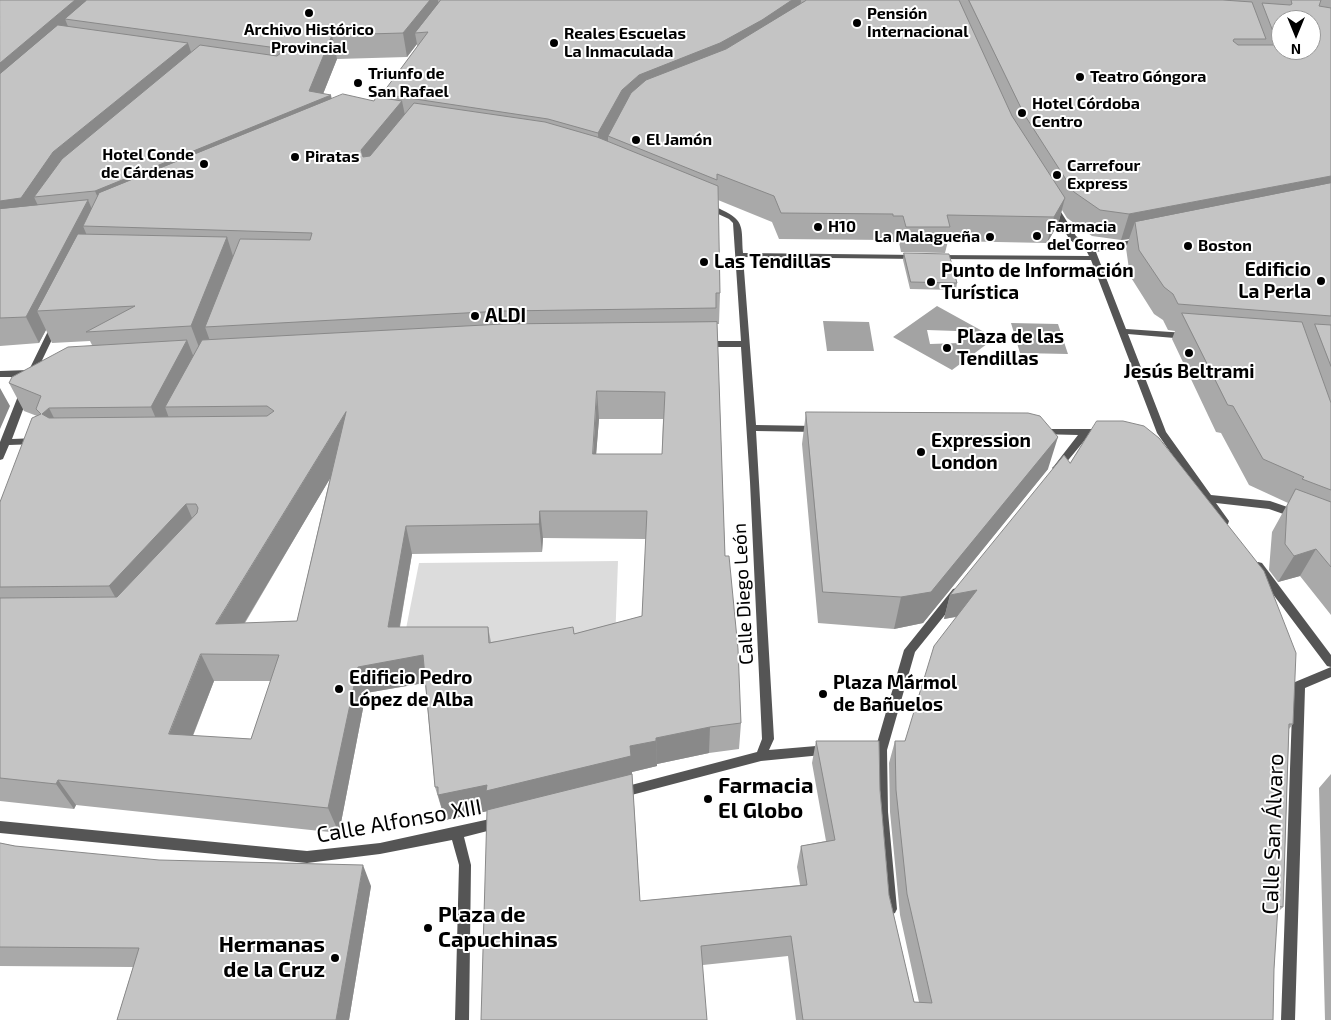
<!DOCTYPE html>
<meta charset="utf-8">
<style>
body{margin:0}
#map{position:relative;width:1331px;height:1020px;overflow:hidden;background:#fff;font-family:"Exo 2",sans-serif}
canvas{display:block}
.north{position:absolute;left:1271px;top:10px;width:50px;height:50px;box-sizing:border-box;background:#fff;border:1px solid #999;border-radius:50%;rotate:180deg;font-size:14px;font-weight:700;line-height:20px;text-align:center;color:#000}
.north::after{content:'';display:block;margin:auto;width:18px;height:22px;background:#000;clip-path:polygon(50% 0,100% 100%,50% 72%,0 100%)}
</style>
<div id="map">
<canvas width="1331" height="1020"></canvas>
<div class="north">N</div>
</div>
<script>
const ctx = document.querySelector('canvas').getContext('2d');
ctx.lineJoin = 'round';
function paint(path, color) {
  ctx.fillStyle = color;
  ctx.fill(path, 'evenodd');
}
function strokePath(path, color, width, dash) {
  ctx.strokeStyle = color;
  ctx.lineWidth = width;
  ctx.lineCap = dash ? 'butt' : 'round';
  ctx.setLineDash(dash || []);
  ctx.stroke(path);
}
function write(font, color, halo, rows, align = 'center') {
  ctx.font = font + ' "Exo 2",sans-serif';
  ctx.lineWidth = 4;
  ctx.setLineDash([]);
  ctx.textBaseline = 'middle';
  ctx.strokeStyle = halo;
  ctx.fillStyle = color;
  for (const [text, x, y, turn = 0] of rows) {
    ctx.save();
    ctx.translate(x, y);
    ctx.rotate((+turn || 0) * Math.PI / 180);
    ctx.textAlign = isNaN(turn) ? turn : align;
    if (halo) ctx.strokeText(text, 0, 0);
    ctx.fillText(text, 0, 0);
    ctx.restore();
  }
}
const green = new Path2D(`
 M618,561l-3,82 -212,1 16,-81z`);
const water = new Path2D(`
 M937,306l58,32 -43,32 -59,-33zM927,330l30,1 3,12 -30,1z
 M823,321l46,1 5,29h-47z
 M1011,323l47,1 10,30 -48,-1z`);
const street = new Path2D(`
 M703,203c7,0 13,4 19,7 24,11 19,19 21,43l175,2 4,2 -4,2 -175,-2 13,168 60,1 5,3 -5,3 -60,-1 18,308 -5,11 59,-5 4,1 2,4 -2,4 -71,7 -141,37 -4,-1 -2,-4 2,-4 141,-37 5,-13 -12,-257 -9,-135h-35l-4,-3 4,-3h35l-8,-118 -4,-4 -26,-12z
 M1050,204h6l20,32 16,12 49,-10 4,2 -1,2 -48,10 30,77 60,4 4,3 -4,3 -58,-5 38,98 45,63 59,6 29,10 1,3 -1,3 -4,1 -26,-9 -53,-6 13,18 -1,3h-8l-63,-91 -66,-173 -154,-1 -4,-2 4,-2 152,1 -2,-4 -17,-12 -21,-34z
 M55,322l4,3 -25,52h-34v-6l29,-1 22,-45z
 M25,388l5,3 -18,48 25,-1 5,3 -5,3 -28,1 -6,14 -3,1v-18l20,-51z
 M1041,429h50l5,3 -2,2 -5,1 -29,35h-6l-2,-2 2,-2 24,-31 -40,-1 -2,-2 2,-2z
 M1258,562l4,1 69,92v22l-26,11 -10,332h-14l12,-335 2,-3 36,-15 -4,-1 -73,-97 -1,-3 1,-3z
 M957,588l4,1 1,3 -1,3 -46,57 -28,98 1,62 9,97 -2,4 -5,2 -5,-2 -2,-4 -7,-97 -1,-62 29,-100 49,-61z
 M499,817l4,2 2,4 -2,4 -39,10 7,28 -2,155h-14l4,-155 -7,-25 -72,14 -73,9 -307,-30v-12l307,30 73,-8z`);
const wall = new Path2D(`
 M0,0h1331v615l-31,-39 -22,6 -9,-12 3,-38 16,-29 -39,-18 -28,-52 -5,-1 -44,-93 3,-8 -7,-1 -5,-10 -9,-6 -24,-38 -4,-28 3,-9 -8,1 -29,-4 -25,-18 -5,-8 -4,14 -11,19 -99,-2 -3,12 -44,-1 -2,-10h-10l-1,-2 -109,-1 -7,-17 -54,-22 2,93 -1,31h-2l8,232 16,167 -2,26 -30,4 -52,11v2l-25,6 8,129 160,-16 -3,-18 4,-21 25,-5 -14,-78 4,-22 64,49 9,105 25,107h5l-19,-87 -10,-103 -1,-49 6,-22h10l51,-124 -12,2 6,-24 120,-132 223,261 -4,5 -6,178 -6,6 -3,56 -1,51h-477l-8,-64 -85,9 -216,-154 -42,9 -10,-33 -10,-104 -59,10 -27,140 -263,-28 -2,4 -74,-8v-299l37,-86 -13,-5 -15,-28 83,-38 -2,-4 -38,2 -6,-13 -7,13 -39,3zM417,44v3l-35,47 1,4 -9,3 -42,-2 -9,-5 14,-35 70,-2zM599,419h64l-1,35h-66zM330,478l-33,143 -52,2zM543,538l103,1 -4,77 -68,18 -83,8 -3,-15h-88l12,-73 130,-2zM214,681h57l-20,58 -58,-3z
 M904,253l53,30 -1,7 -46,-1 -7,-29z
 M806,412l242,57 -125,154 -29,6 -76,-6 -16,-179z
 M1331,774v246h-6l-6,-232z
 M0,843l15,3 356,40 -22,134h-232l16,-53 -133,-1z`);
const shadedWall = new Path2D(`
 M75,0h35l-45,19 6,15 -71,63v-34z
 M430,0h8l2,15 -25,18 2,11 -10,13 -4,-24z
 M792,0h9l-1,16 -192,120v5l-9,17 -1,-25 24,-43 17,-15z
 M332,35l5,24 -16,40 10,-4 5,25 -230,97 -11,-26 214,-100z
 M188,43l8,24 -162,130 7,15 -41,17v-28l53,-49z
 M402,101l6,29 -40,50 -7,-30z
 M1331,176v23l-196,23 -6,17 -8,1 8,-26z
 M1065,198l-7,26 -11,19 7,-26z
 M88,200l11,26h-16l7,17 -53,68 9,19 -7,13 -13,-26z
 M227,237l10,32 -32,58 5,14 -7,17 -12,-32z
 M187,340l11,28 -33,39 5,14 -7,14 -12,-28z
 M0,388l10,18 -10,23z
 M597,391l2,28 -5,62 -1,-27z
 M49,408l14,28 -21,-22z
 M346,412l7,28 -125,210 -12,-26z
 M1058,437l-10,32 -125,154 -29,6 7,-32z
 M186,504l12,28 -74,81 -15,-27z
 M540,511l3,27 -1,14 -3,-28z
 M406,526l6,28 -17,99 -7,-26z
 M1316,549l-16,27 -22,6 16,-26z
 M977,590l-7,24 -26,5 6,-24z
 M201,654l13,27 -31,79 -14,-26z
 M423,655l6,27 -63,11 -27,140 -11,-25 30,-141z
 M710,727l-1,26 -52,11 -1,-26z
 M656,741l1,25 -25,6v9l-187,39 -7,-25 192,-49z
 M58,780l18,25 -2,4 -18,-25z
 M363,865l8,21 -22,134h-13z`);
const building = new Path2D(`
 M0,0h75l-75,63z
 M87,0h343l-27,33 -71,2 -23,56 22,4 -236,96 -61,6 28,-38 138,-114 77,11 5,-4 -5,-4 -212,-29z
 M441,0h351l-30,20 -42,23 -81,32 -17,15 -24,43 -50,-14 -166,-25 46,-62 -13,1z
 M807,0h152l53,116 53,82 -11,19 -107,-2 3,12h-44l-3,-11h-10v-2l-112,-1 -7,-17 -57,-22v6l-109,-44 23,-43 15,-13 80,-31z
 M969,0h254l29,2 14,37h-32l-1,2 5,4h38l1,-3 -15,-39 28,2 2,-1 -1,-4h30l-2,6 12,2v168l-202,38 -29,-4 -26,-18 -50,-78zM1281,20h30v30h-30z
 M58,25l130,18 -135,109 -32,46 -21,3v-127z
 M343,94l31,7 2,-4 26,4 -41,49 2,7 7,-1 44,-53 131,19 52,15 121,49 2,107h-4v15l-214,3 -297,16 35,-88 70,1 2,-7 -229,-7 16,-33z
 M1331,183v133l-153,-12 -5,-10 -9,-7 -25,-37 -4,-28z
 M88,200l-62,117 -26,1v-109z
 M78,234l149,3 -36,89 -105,6 49,-26 -98,5z
 M904,253l45,1 8,29 -46,-1z
 M1182,313l120,9 29,81v87l-29,-11 2,-2 -41,-18 -30,-53 -5,-1z
 M717,322l8,234h4l9,93 3,74 -31,4 -54,11v3l-26,5 1,10 -145,35 1,-6 -49,10v-8h-3l-12,-132 -65,12 -30,141 -270,-28 -2,4 -56,-6v-180l117,-1 80,-84 1,-5 -2,-4h-10l-77,82 -109,1v-85l32,-84 9,-4 -5,-5 5,-13 -32,-13 3,-6 56,-30 119,-7 -36,67 -102,1 -7,6 7,4 218,-2 7,-5 -7,-5 -102,1 37,-67 301,-16zM597,391l68,1 -3,62h-69zM346,412l-49,209 -81,3zM540,511h107l-5,105 -68,18 -1,-7 -84,16 -1,-16h-100l18,-101 133,-2zM201,654l78,1 -28,84 -82,-5z
 M1315,324l16,1v41z
 M806,412l222,1 12,3 18,21 -127,155 -30,5 -78,-5z
 M1097,421h26l21,5 15,12 105,133 32,82 -3,71h-4l-6,183 -5,-1 -4,63 -1,51h-470l-12,-84 -90,10 6,74h-226l6,-210 145,-36 8,127 167,-16 -6,-39 34,-6 -19,-99h63l1,49 9,105 25,107 18,1 -25,-109 -11,-104 -1,-49h10l29,-95 43,-56 -27,5 114,-140 6,8z
 M1296,489l35,13v65l-15,-18 -22,7 -9,-12 2,-38z
 M0,843l15,3 144,14 204,5 -27,155h-219l22,-72 -139,-1z`);
const markers = [
 [309,13,5,"#000"],
 [857,23,5,"#000"],
 [554,43,5,"#000"],
 [1080,77,5,"#000"],
 [358,83,5,"#000"],
 [1022,113,5,"#000"],
 [636,140,5,"#000"],
 [295,157,5,"#000"],
 [204,164,5,"#000"],
 [1057,175,5,"#000"],
 [818,227,5,"#000"],
 [1037,236,5,"#000"],
 [990,237,5,"#000"],
 [1188,246,5,"#000"],
 [704,262,5,"#000"],
 [1321,281,5,"#000"],
 [931,282,5,"#000"],
 [475,316,5,"#000"],
 [947,348,5,"#000"],
 [1189,353,5,"#000"],
 [921,452,5,"#000"],
 [339,689,5,"#000"],
 [823,694,5,"#000"],
 [708,799,5,"#000"],
 [428,928,5,"#000"],
 [335,958,5,"#000"]
];
const farPoinames = [
 ["Pensión",867,14],
 ["Internacional",867,32],
 ["Archivo Histórico",309,30,"center"],
 ["Provincial",309,48,"center"],
 ["Reales Escuelas",564,34],
 ["La Inmaculada",564,52],
 ["Triunfo de",368,74],
 ["San Rafael",368,92],
 ["Teatro Góngora",1090,77],
 ["Hotel Córdoba",1032,104],
 ["Centro",1032,122],
 ["El Jamón",646,140],
 ["Hotel Conde",194,155,"right"],
 ["de Cárdenas",194,173,"right"],
 ["Piratas",305,157],
 ["Carrefour",1067,166],
 ["Express",1067,184],
 ["H10",828,227],
 ["Farmacia",1047,227],
 ["del Correo",1047,245],
 ["La Malagueña",980,237,"right"],
 ["Boston",1198,246]
];
const poiNames = [
 ["Las Tendillas",714,262],
 ["Edificio",1311,270,"right"],
 ["La Perla",1311,292,"right"],
 ["Punto de Información",941,271],
 ["Turística",941,293],
 ["ALDI",485,316],
 ["Plaza de las",957,337],
 ["Tendillas",957,359],
 ["Jesús Beltrami",1189,372,"center"],
 ["Expression",931,441],
 ["London",931,463],
 ["Edificio Pedro",349,678],
 ["López de Alba",349,700],
 ["Plaza Mármol",833,683],
 ["de Bañuelos",833,705]
];
const streetNames = [
 ["Calle Diego León",743,594,-93]
];
const nearPoinames = [
 ["Farmacia",718,786],
 ["El Globo",718,811],
 ["Plaza de",438,915],
 ["Capuchinas",438,940],
 ["Hermanas",325,945,"right"],
 ["de la Cruz",325,970,"right"]
];
const nearStreetnames = [
 ["Calle Alfonso XIII",399,821,-10],
 ["Calle San Álvaro",1273,834,-88]
];
paint(green, '#dcdcdc');
paint(water, '#a3a3a3');
paint(street, '#555');
paint(wall, '#a9a9a9');
paint(shadedWall, '#898989');
paint(building, '#c4c4c4');
strokePath(building, '#898989', 1);
for (const [x, y, r, color] of markers) {
  const dot = new Path2D();
  dot.arc(x, y, r, 0, 2 * Math.PI);
  ctx.fillStyle = color;
  ctx.fill(dot);
  strokePath(dot, '#fff', 2);
}
write('bold 16px', '#000', '#fff', farPoinames, 'left');
write('bold 19px', '#000', '#fff', poiNames, 'left');
write('19px', '#000', '#fff', streetNames);
write('bold 22px', '#000', '#fff', nearPoinames, 'left');
write('22px', '#000', '#fff', nearStreetnames);
</script>
